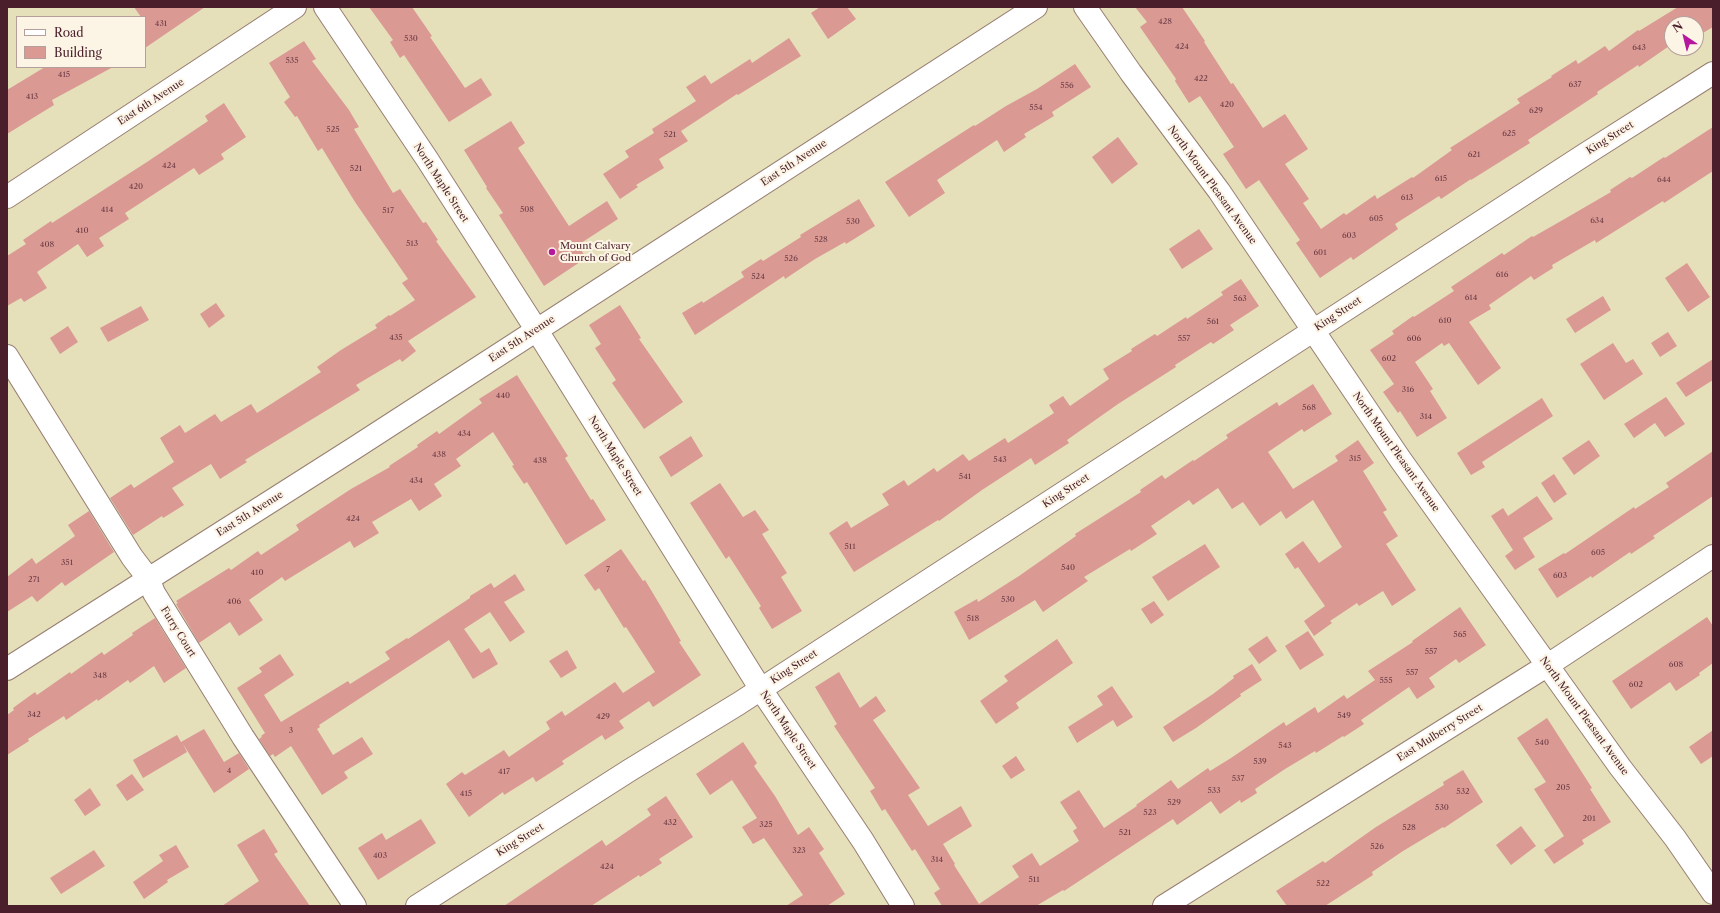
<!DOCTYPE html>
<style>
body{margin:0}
#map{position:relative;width:1720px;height:913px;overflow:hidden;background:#e5dfba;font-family:"Libre Caslon Text",serif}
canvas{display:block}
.frame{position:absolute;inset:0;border:8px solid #4a1f2b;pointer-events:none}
.legend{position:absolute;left:16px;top:16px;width:130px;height:52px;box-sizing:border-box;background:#fcf5e5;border:1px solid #b59f9b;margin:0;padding:5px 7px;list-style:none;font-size:12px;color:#4a1f2b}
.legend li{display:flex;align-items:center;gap:8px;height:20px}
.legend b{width:20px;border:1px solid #b59f9b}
.north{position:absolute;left:1664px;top:16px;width:40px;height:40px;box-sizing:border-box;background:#fcf5e5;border:1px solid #b59f9b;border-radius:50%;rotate:325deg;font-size:11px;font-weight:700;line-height:16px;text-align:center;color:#4a1f2b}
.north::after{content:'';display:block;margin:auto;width:14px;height:18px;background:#b5179e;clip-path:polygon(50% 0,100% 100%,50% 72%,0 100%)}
</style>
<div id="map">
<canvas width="1720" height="913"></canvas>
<div class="frame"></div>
<ul class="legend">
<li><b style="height:5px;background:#fff"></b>Road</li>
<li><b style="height:11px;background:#db9994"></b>Building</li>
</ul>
<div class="north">N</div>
</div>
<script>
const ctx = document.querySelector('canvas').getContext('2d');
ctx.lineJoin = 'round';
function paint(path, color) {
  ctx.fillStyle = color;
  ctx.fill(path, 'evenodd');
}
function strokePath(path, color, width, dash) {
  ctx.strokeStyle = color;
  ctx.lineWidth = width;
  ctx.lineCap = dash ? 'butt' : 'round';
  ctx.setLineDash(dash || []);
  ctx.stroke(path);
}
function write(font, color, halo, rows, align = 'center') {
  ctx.font = font + ' "Libre Caslon Text",serif';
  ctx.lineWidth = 4;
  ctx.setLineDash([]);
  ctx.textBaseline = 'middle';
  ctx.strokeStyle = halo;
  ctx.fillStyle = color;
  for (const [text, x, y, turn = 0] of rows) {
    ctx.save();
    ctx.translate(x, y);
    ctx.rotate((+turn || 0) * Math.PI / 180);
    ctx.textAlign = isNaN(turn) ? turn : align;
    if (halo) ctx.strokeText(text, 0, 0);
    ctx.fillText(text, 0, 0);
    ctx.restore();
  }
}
const building = new Path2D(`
 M134,7h71l-60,41v-31h-4z
 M369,7h43l20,29 -2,1 35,51 16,-10 11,17 -43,27 -45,-67 -4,3 -10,-16 3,-2z
 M820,7h27l9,12 -28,20 -17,-26z
 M1135,7h47l23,34 -1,1 27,42 2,-1 30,45 22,-14 23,35 -23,15 24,35 -6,4 18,26 23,-16 2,2 29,-20 2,4 35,-22 1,1 39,-28 -2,-2 70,-45 -3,-4 35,-22 -1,-1 25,-16 2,4 27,-18 4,5 29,-21 1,1 39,-24h35v20l-17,10v-13h-24v20l-33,23 -1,-2 -41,27 1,2 -70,46 2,3 -59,37v-1l-30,20 -2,-3 -44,28 3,5 -45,31 -2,-3 -31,21 -24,-35 4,-3 -41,-60 -13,9 -23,-35 11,-7 -34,-51 -11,7 -14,-22 1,-2 -36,-52 7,-5z
 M789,38l12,18 -63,39 -1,-1 -56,37 7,10 -29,18 5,9 -28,17 2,2 -18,12 -17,-25 26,-17 -4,-6 29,-18 -2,-4 44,-28 -10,-14 19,-12 6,9 39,-25 2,4z
 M304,41l12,18 -4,2 37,49 10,17 -5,2 39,64 7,-4 23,34 3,-1 12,18 -2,1 40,56 -68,44 8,10 -14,11 -2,-3 -44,26 4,5 -115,70 2,2 -27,17 -9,-15 -39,24 12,17 -21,13 -1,-2 -29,19 -23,-37 21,-14 3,4 40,-26 -14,-24 20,-13 5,8 30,-19 6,8 30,-18 6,9 64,-41 -4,-5 24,-17 36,-22 -2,-3 14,-10 1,1 25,-16 -13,-17 6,-4 -53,-77 -33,-54 -4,3 -21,-35 -2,1 -11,-15 6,-5 -21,-34z
 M1075,64l16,23 -39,25 2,4 -30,18 2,3 -22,15 -7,-12 -60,40 8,13 -36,24 -24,-35 89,-57 1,1 31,-20 31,-17z
 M45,67h68l-61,33 2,5 -47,29v-44z
 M224,103l22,34 -25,17 3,5 -25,16 -5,-7 -69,45 4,6 -30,19 5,8 -17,11 -9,-13 -41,28 10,16 -23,14 -3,-4 -14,8v-50l19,-12 -3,-4 28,-19 1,2 95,-61 61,-41 -3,-5z
 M511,121l14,22 -7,5 51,78 38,-25 11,18 -40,26 8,13 -42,28 -45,-71 4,-2 -17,-25 1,-1 -23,-37z
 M1713,127v44l-49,32 -1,-2 -67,42 -1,-3 -43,25 1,3 -19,12 -3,-4 -42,29 2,4 -22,13 32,46 -23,17 -29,-42 -5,3 -2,-3 -27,19 18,27 -3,2 17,27 -30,19 -17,-26 -2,2 -15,-21 11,-8 -24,-34 24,-16 -2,-3 21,-15 1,1 40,-26 -3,-4 51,-34 2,2 28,-19 1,1 28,-16 50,-29 -1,-2 20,-13 2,1 32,-21 1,1z
 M1118,137l20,27 -26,20 -20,-27z
 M859,199l16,27 -29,18 -1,-2 -30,17 -30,20 -1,-3 -89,59 -13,-22 20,-12 1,2 41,-26 -3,-5 20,-13 2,2 38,-24 -1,-2z
 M1199,229l14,20 -31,20 -13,-20z
 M1687,263l23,34 -22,15 -23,-34z
 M1241,279l18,27 -29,19 4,5 -21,14 -2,-2 -36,23 1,2 -58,37 -51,36 2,3 -34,22 -4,-7 -49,32 -43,31 -1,-1 -84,52 -25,-39 18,-12 4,7 38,-23 -7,-11 22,-14 4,6 26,-18 3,4 26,-18 6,7 36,-23 3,5 46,-30 -5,-8 14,-9 7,10 39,-27 -6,-10 29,-18 -1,-2 24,-15 2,2 29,-19 1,2 36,-24 -2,-3z
 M1603,296l8,14 -36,23 -9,-14z
 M216,303l9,13 -16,12 -9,-14z
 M620,305l21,33 -2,1 44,63 -39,27 -32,-46 4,-3 -21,-32 6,-4 -12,-19z
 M141,306l8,14 -41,22 -8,-14z
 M68,326l10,16 -18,12 -10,-16z
 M1668,332l9,14 -17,11 -9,-14z
 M1613,343l13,20 7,-4 10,15 -39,26 -24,-36z
 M1713,359v21l-27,17 -10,-14z
 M517,375l51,81 -3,2 26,42 2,-1 13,21 -40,25 -39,-63 -3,2 -12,-18 2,-1 -21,-33 -37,27 5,7 -27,18 8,12 -23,15 -8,-12 -39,23 7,11 -25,15 -4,-7 -65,40 -3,-4 -33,23 14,20 -24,16 -9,-14 -31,21 -23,-39 2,-1 -2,-2 53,-33 2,2 27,-19 3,4 38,-25 -3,-5 55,-36 39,-22 -1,-1 29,-19 -1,-2 20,-14 2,3 43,-31 -3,-4z
 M1313,384l19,30 -28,18 -2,-3 -34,23 25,37 45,-28 -3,-5 23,-16 16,23 -11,8 24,39 -4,2 15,24 -12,8 30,46 -24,16 -9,-15 -24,15 -2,-3 -27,18 2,2 -18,13 -10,-15 21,-15 -27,-39 -3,2 -10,-15 18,-13 16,22 23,-16 -29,-47 -27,19 -5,-8 -21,15 -17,-24 -11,7 -14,-21 -25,17 -4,-5 -38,26 6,8 -26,17 -1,-2 -46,28 4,4 -45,31 -8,-12 -66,40 -15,-28 23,-13 1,3 41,-26 57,-40 -1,-2 66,-42 -1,-2 22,-15 3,4 28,-19 1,1 34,-23 -2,-3 51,-33 2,4z
 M1666,397l19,27 -20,13 -10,-14 -21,15 -10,-14z
 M1542,398l11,18 -71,46 3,5 -14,8 -14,-22z
 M691,436l12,20 -32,21 -12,-20z
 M1589,440l11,16 -26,19 -12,-17z
 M1713,451v45l-60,40 2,2 -24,16 -1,-2 -38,26 -1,-2 -34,22 -19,-29 26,-16 1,1 69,-47 1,2 34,-22 -3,-4z
 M1554,474l13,20 -13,9 -13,-20z
 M720,483l23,34 12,-7 14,20 -7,4 25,39 -6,4 21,34 -30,18 -13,-21 2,-2 -32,-50 -3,3 -36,-56z
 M1537,496l16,23 -30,19 12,19 -20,13 -10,-14 8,-6 -22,-34 12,-8 5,8z
 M89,511l25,41 -49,34 -3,-4 -25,20 -5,-6 -25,16v-35l25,-19 4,6 39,-28 -7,-11z
 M1205,544l15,23 -52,34 -16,-24z
 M621,549l22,32 2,-1 15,25 21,36 -2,1 22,33 -48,32 -4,-6 -30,20 5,7 -19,12 -3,-5 -40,26 2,3 -28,18 -3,-5 -29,18 -1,-3 -34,25 -23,-33 16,-12 3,3 39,-25 5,7 41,-28 -4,-7 16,-11 3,5 50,-34 8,11 32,-21 -29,-45 -2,1 -25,-40 -4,3 -11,-16z
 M515,574l10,16 -21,12 21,30 -15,10 -20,-30 -26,17 17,24 8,-5 9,16 -25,15 -24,-39 -130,85 1,2 -3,2 16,26 29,-18 11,17 -29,18 4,6 -26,17 -31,-49 -16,11 -2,-3 -3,2 -11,-17 3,-2 -1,-1 4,-3 -28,-45 25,-16 -3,-4 21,-14 14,21 -30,20 17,27 67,-41 2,3 40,-25 -5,-7 22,-14 1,1 62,-41v-2l21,-13 3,5z
 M1154,601l10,14 -13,9 -10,-15z
 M1460,607l26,38 -27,18 -3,-4 -27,19 6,9 -18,12 -8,-12 -48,33 3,4 -20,13 -1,-1 -27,17 -1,-2 -30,18 -30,20 2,4 -16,10 -1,-3 -20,14 -9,-13 -34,24 -4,-6 -109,72 -1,-1 -27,16h-94l-8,-13 6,-4 -25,-40 -3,2 -27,-42 -3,2 -12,-20 5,-3 -41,-62 3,-2 -22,-37 24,-15 21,36 16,-12 10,15 -13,9 47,68 -12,7 20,31 33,-20 11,20 -29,18 12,20 -1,1 25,39 40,-27 -7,-11 20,-13 8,13 39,-25 -6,-10 4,-3 -17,-26 19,-12 25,38 33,-22 -1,-1 35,-25 7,9 30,-21 2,3 21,-13 53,-36 2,4 29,-19 3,6 26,-18 3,4 28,-19 -7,-9 45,-29 -1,-1z
 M1707,617l6,9v37l-14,10 1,2 -24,16 -6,-9 -39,27 -19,-28z
 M155,618l31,50 -22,15 -10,-17 -24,17 -2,-3 -30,21 -1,-2 -31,21 -2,-4 -36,23 1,2 -22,14v-40l7,-5 -1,-2 22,-16 2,3 33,-23 1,2 31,-22 2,3 29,-20 -1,-2z
 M1308,631l16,24 -24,15 -15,-24z
 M1267,636l10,15 -18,13 -11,-15z
 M1057,639l16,24 -57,40 3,5 -23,16 -16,-23 28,-20 -4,-5z
 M567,650l10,18 -16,10 -12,-17z
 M1252,664l10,16 -22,14 1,2 -45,32 -23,14 -10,-15 50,-33 21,-16 -1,-2z
 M1112,686l21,31 -16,10 -4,-7 -36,23 -9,-16 35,-22 -6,-9z
 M1547,718l45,70 -2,1 21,33 -29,18 2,4 -30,20 -10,-14 20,-14 -30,-47 12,-7 -29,-44z
 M204,729l20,33 15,-9 10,16 -35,24 -31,-49 4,8 -44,26 -10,-18 44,-25 4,7z
 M1713,730v26l-12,8 -12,-17z
 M743,742l14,21 -3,3 21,30 23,39 11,-8 15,22 -5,4 26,41 -18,12h-41l17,-11 -39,-57 -11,6 -11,-17 15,-9 -25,-38 -22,15 -14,-21z
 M1016,756l9,14 -14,9 -9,-13z
 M1463,770l20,32 -39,26 -1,-1 -40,24 -31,21 1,3 -48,31h-38l-11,-15 47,-30 2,2 51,-36 68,-42 -1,-3z
 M132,774l12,16 -17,11 -11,-16z
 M90,788l11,17 -16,11 -11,-16z
 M666,796l27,41 -34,22 3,4 -22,14 -1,-2 -48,31h-87l98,-66 4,6 45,-31 -4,-6z
 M421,819l15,24 -58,37 -20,-32 24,-15 4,7z
 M1521,826l15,20 -25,19 -15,-20z
 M264,829l14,23 -4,2 36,52h-88l37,-25 -22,-36z
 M176,845l13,22 -22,13 1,2 -24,17 -11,-17 30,-21 -4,-6z
 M94,850l11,16 -44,28 -11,-16z`);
const minor = new Path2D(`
 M1085,7l46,66 88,118 181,268 220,308 55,71 38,55
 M7,356l125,201 16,21 6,15 89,144 112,169
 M7,669l346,-220 683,-442
 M417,906l213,-136 108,-66 846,-549 129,-82
 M1164,906l384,-241 165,-109`);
const tertiary = new Path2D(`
 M325,7l102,152 109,170 224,359 103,153 40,65
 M7,197l288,-190`);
const markers = [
 [552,252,4,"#b5179e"]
];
const numberNames = [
 ["428",1165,22],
 ["431",161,24],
 ["530",411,39],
 ["424",1182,47],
 ["643",1639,48],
 ["535",292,61],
 ["415",64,75],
 ["422",1201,79],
 ["637",1575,85],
 ["556",1067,86],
 ["413",32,97],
 ["420",1227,105],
 ["554",1036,108],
 ["629",1536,111],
 ["525",333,130],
 ["625",1509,134],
 ["521",670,135],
 ["621",1474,155],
 ["424",169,166],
 ["521",356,169],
 ["615",1441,179],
 ["644",1664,180],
 ["420",136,187],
 ["613",1407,198],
 ["414",107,210],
 ["508",527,210],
 ["517",388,211],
 ["605",1376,219],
 ["634",1597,221],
 ["530",853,222],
 ["410",82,231],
 ["603",1349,236],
 ["528",821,240],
 ["513",412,244],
 ["408",47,245],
 ["601",1320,253],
 ["526",791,259],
 ["616",1502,275],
 ["524",758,277],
 ["614",1471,298],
 ["563",1240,299],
 ["610",1445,321],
 ["561",1213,322],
 ["435",396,338],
 ["557",1184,339],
 ["606",1414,339],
 ["602",1389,359],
 ["316",1408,390],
 ["440",503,396],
 ["568",1309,408],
 ["314",1426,417],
 ["434",464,434],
 ["438",439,455],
 ["315",1355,459],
 ["543",1000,460],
 ["438",540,461],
 ["541",965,477],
 ["434",416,481],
 ["424",353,519],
 ["511",850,547],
 ["605",1598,553],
 ["351",67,563],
 ["540",1068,568],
 ["7",608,570],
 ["410",257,573],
 ["603",1560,576],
 ["271",34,580],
 ["530",1008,600],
 ["406",234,602],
 ["518",973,619],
 ["565",1460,635],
 ["557",1431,652],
 ["608",1676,665],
 ["557",1412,673],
 ["348",100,676],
 ["555",1386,681],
 ["602",1636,685],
 ["342",34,715],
 ["549",1344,716],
 ["429",603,717],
 ["3",291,731],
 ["540",1542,743],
 ["543",1285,746],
 ["539",1260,762],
 ["4",229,771],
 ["417",504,772],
 ["537",1238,779],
 ["205",1563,788],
 ["533",1214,791],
 ["532",1463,792],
 ["415",466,794],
 ["529",1174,803],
 ["530",1442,808],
 ["523",1150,813],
 ["201",1589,819],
 ["432",670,823],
 ["325",766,825],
 ["528",1409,828],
 ["521",1125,833],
 ["526",1377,847],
 ["323",799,851],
 ["403",380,856],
 ["314",937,860],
 ["424",607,867],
 ["511",1034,880],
 ["522",1323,884]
];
const streetNames = [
 ["East 6th Avenue",151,102,-33],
 ["King Street",1610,138,-32],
 ["East 5th Avenue",794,163,-33],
 ["North Maple Street",441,183,57],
 ["North Mount Pleasant Avenue",1212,185,54],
 ["King Street",1338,314,-33],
 ["East 5th Avenue",522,339,-33],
 ["North Mount Pleasant Avenue",1396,452,55],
 ["North Maple Street",615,456,58],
 ["King Street",1066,491,-33],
 ["East 5th Avenue",250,514,-32],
 ["Furry Court",178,632,58],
 ["King Street",794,667,-33],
 ["North Mount Pleasant Avenue",1584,716,54],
 ["North Maple Street",788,730,56],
 ["East Mulberry Street",1440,733,-32],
 ["King Street",520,840,-32]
];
const poiNames = [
 ["Mount Calvary",560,246],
 ["Church of God",560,258]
];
paint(building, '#db9994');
strokePath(minor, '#987f72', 24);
strokePath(tertiary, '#987f72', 24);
strokePath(minor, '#fff', 22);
strokePath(tertiary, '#fff', 22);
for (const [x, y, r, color] of markers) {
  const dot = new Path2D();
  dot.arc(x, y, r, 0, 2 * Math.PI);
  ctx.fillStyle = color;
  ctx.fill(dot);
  strokePath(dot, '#fcf5e5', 1.5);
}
write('8px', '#6e3e45', null, numberNames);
write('10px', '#4a1f2b', '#fcf5e5', streetNames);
write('10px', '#4a1f2b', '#fcf5e5', poiNames, 'left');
</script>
